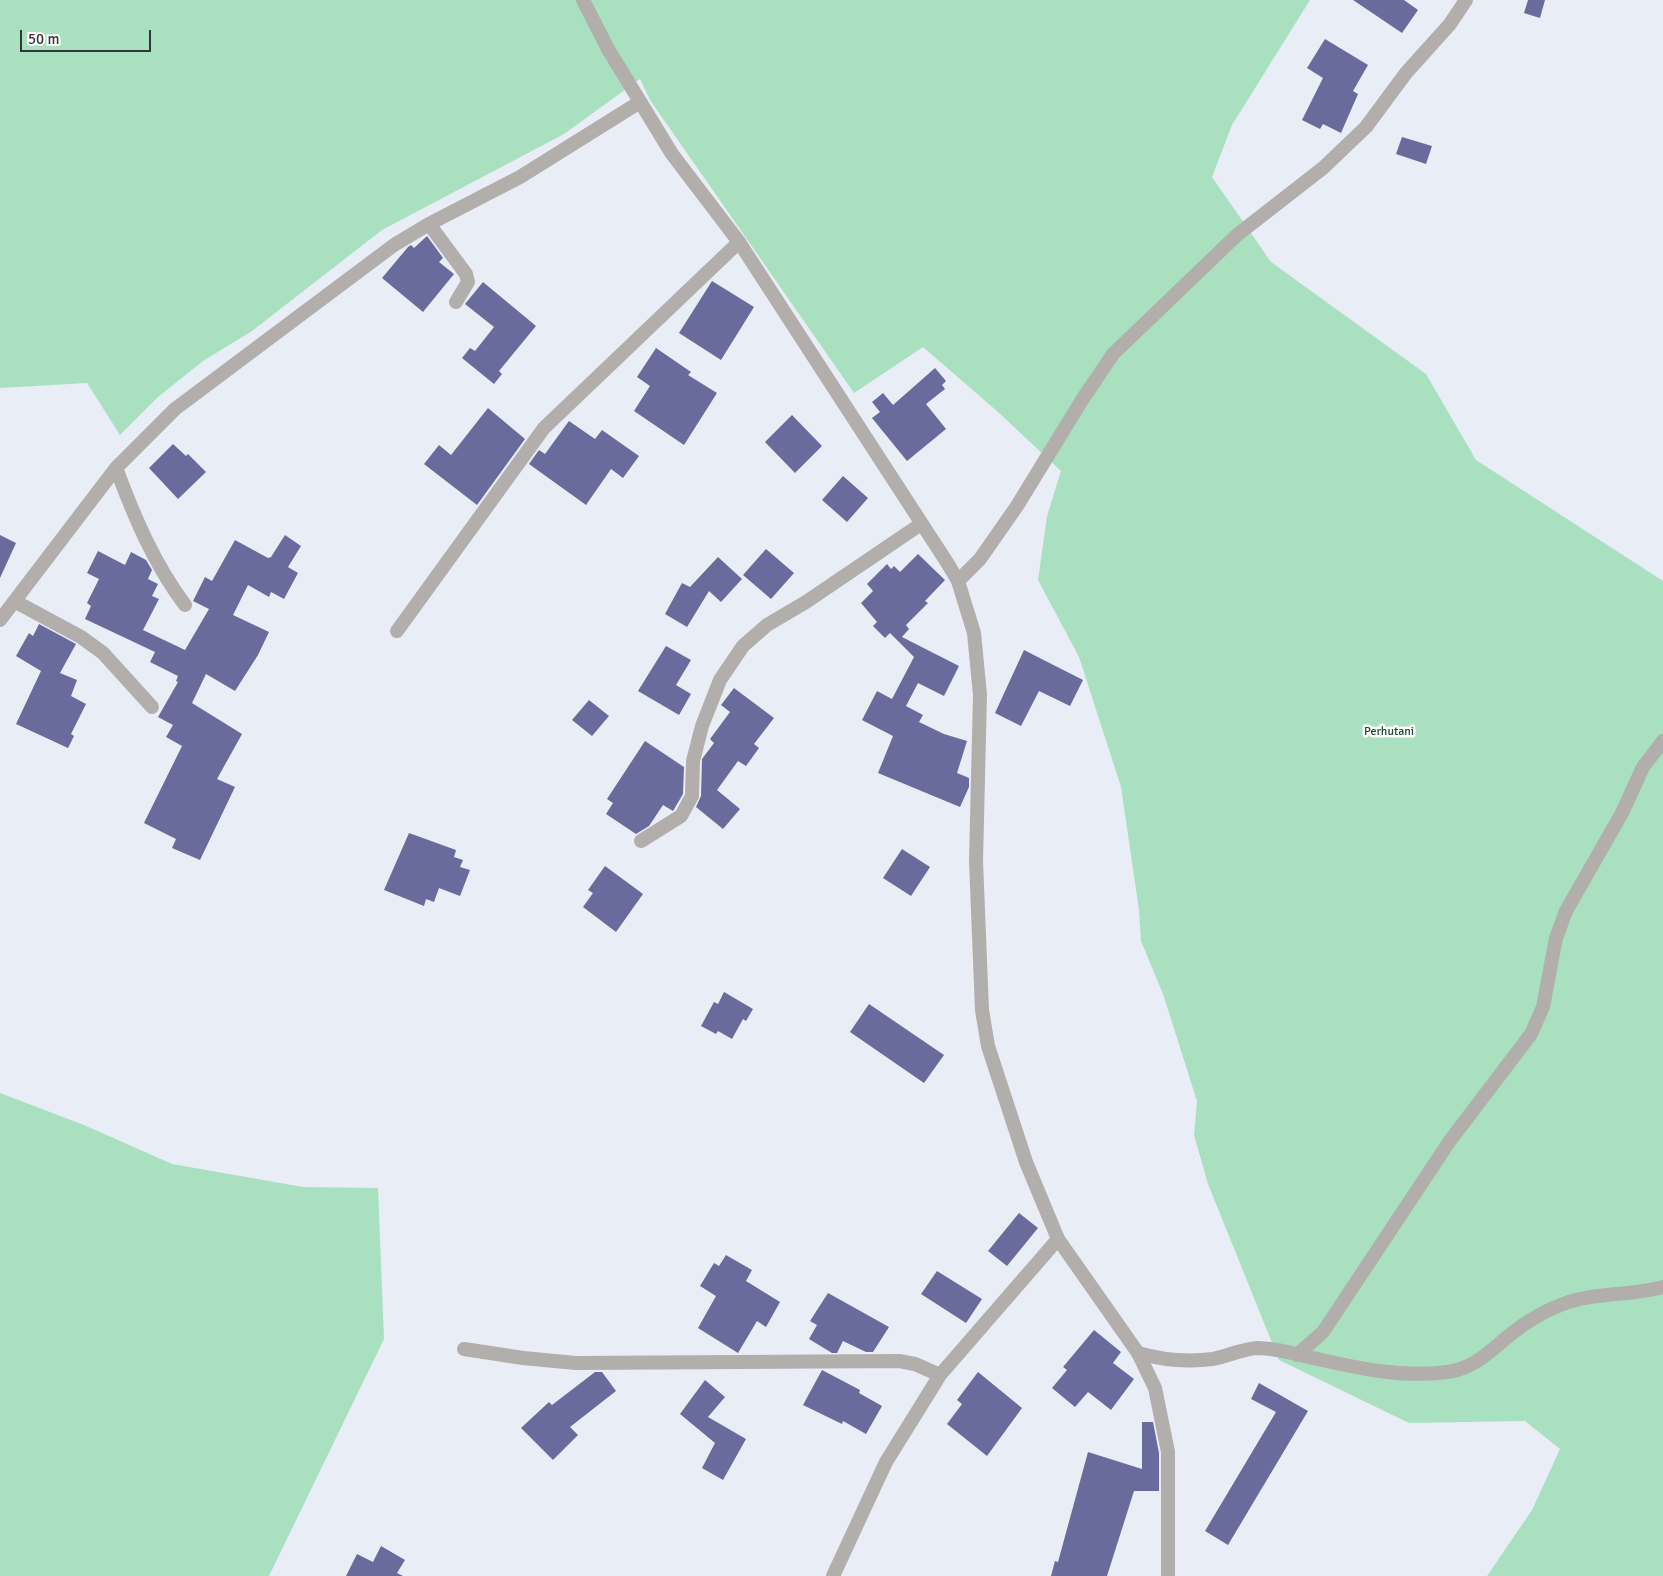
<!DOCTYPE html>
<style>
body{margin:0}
#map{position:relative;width:1663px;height:1576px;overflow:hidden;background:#e9edf6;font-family:Signika,sans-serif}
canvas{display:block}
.scale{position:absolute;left:20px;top:30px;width:131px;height:22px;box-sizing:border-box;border:2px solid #343639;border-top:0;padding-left:6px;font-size:15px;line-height:18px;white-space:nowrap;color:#343639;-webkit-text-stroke:4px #fff;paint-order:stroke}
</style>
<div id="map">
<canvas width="1663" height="1576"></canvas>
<div class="scale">50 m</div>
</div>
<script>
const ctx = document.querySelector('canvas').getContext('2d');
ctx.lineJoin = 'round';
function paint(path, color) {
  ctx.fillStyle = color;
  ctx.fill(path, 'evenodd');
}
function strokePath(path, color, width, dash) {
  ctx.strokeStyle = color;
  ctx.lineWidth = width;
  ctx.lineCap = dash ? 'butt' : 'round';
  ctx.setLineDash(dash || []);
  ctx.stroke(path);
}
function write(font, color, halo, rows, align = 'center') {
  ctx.font = font + ' Signika,sans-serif';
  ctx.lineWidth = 5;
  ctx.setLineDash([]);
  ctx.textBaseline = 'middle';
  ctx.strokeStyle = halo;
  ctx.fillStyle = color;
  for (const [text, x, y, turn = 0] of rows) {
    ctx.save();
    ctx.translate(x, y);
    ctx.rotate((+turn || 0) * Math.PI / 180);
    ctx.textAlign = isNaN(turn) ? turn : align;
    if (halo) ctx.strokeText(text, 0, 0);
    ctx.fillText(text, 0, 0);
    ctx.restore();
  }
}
const green = new Path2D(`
 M0,0h1310l-78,125 -20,52 59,85 155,112 50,86 187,121v995h-176l45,-66 28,-61 -35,-28 -116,2 -130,-63 -71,-176 -14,-49 3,-34 -34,-107 -22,-53 -2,-31 -18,-123 -42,-130 -41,-77 9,-64 14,-45 -63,-59 -75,-65 -69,46 -204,-293 -10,-21 -76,55 -182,96 -130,101 -49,30 -45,36 -38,38 -33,-52 -87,5z
 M0,1093l84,32 88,39 131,23 75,1 6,151 -115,237h-269z`);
const building = new Path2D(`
 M1353,0h51l14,10 -16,23z
 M1528,0h17l-5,18 -16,-5z
 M1325,39l43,26 -15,26 5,3 -17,39 -18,-9 -3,5 -18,-9 21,-42 -16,-10z
 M1402,137l30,9 -6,18 -30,-10z
 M427,236l16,22 -4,4 15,12 -31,38 -41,-34 26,-31 3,-2 3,3z
 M712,281l42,26 -33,53 -42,-27z
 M483,282l53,44 -37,45 3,3 -8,10 -32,-26 8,-10 5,3 19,-24 -29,-23z
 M656,348l35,24 -3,3 29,18 -33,52 -50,-34 16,-25 -13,-9z
 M935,368l11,13 -4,4 3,4 -19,15 20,25 -39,32 -35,-43 8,-6 -8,-10 11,-9 10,12z
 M488,408l37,31 -48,66 -53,-41 15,-19 12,10z
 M792,415l30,31 -27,27 -30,-31z
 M569,421l26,18 7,-9 37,26 -16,22 -12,-9 -25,36 -57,-41 10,-14 6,4z
 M173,444l13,12 2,-2 18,18 -28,27 -29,-31z
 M843,476l25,22 -21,24 -25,-22z
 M0,535l16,8 -16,35z
 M285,535l16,11 -13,21 10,6 -14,26 -13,-7 -2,5 -21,-12 -15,30 36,17 -11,23 -23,36 -29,-17 -14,29 50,31 -25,45 18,8 -35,73 -28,-12 4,-9 -32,-16 38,-77 -16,-9 7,-12 -15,-8 20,-35 -2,-1 2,-5 -28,-14 5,-10 -70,-33 6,-13 -4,-3 12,-24 -12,-6 11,-22 27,14 6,-13 15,8 6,10 -4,9 10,5 -6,12 7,3 -16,31 42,20 24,-41 -16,-8 12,-24 7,4 23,-41 33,18 3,-1z
 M766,549l28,24 -23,26 -28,-24z
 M918,554l27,26 -20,21 3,2 -22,22 3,4 -7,8 57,29 -15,30 -26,-13 -12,23 17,9 -4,7 25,12 23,7 -10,32 12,5v9l-9,20 -82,-34 15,-37 -31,-16 15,-29 15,8 22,-42 -24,-24 -5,5 -12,-12 4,-4 -16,-19 12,-12 -6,-7 20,-20 4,5 3,-3 6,6z
 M718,557l24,22 -21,23 -12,-11 -22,36 -22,-13 17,-31 8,4z
 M39,624l37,20 -16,29 17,7 -6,16 15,8 -15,30 3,2 -6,12 -52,-24 25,-53 -25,-15 13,-23 4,3z
 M666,646l25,14 -15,25 15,9 -12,21 -41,-24z
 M1024,650l59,30 -13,26 -31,-15 -18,35 -26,-13z
 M734,688l40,30 -20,26 5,4 -13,18 -8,-5 -21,29 23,19 -17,20 -27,-22 5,-11 1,-37 12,-16 -4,-4 20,-27 -9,-7z
 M589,700l20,16 -17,20 -20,-16z
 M645,741l39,26 -1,27 -10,17 -10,-6 -14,21 -13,8 -30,-20 7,-11 -6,-4z
 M409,833l47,17 -2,7 9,3 -3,7 10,3 -10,26 -21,-8 -5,14 -8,-3 -2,7 -40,-16z
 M902,849l28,18 -19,29 -28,-18z
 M605,866l38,28 -27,38 -33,-25 10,-14 -5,-3z
 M724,992l29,17 -7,12 -3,-2 -11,20 -14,-8 -2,3 -15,-8 13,-24 4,2z
 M869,1004l75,51 -20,28 -74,-51z
 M1019,1213l19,15 -31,38 -19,-15z
 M726,1255l26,15 -6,11 34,21 -14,25 -9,-6 -19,32 -40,-25 18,-32 -16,-10 14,-23 5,3z
 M937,1271l45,28 -16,24 -45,-29z
 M828,1293l61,34 -16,25h-7l-23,-11 -6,12h-5l-23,-14 8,-14 -7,-4z
 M1094,1330l27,22 -8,11 21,16 -23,31 -23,-18 -13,15 -23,-19 15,-18 -4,-3z
 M822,1370l38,20 -1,3 23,13 -16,28 -23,-13 -1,3 -39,-19z
 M595,1372h7l14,19 -46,36 8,8 -25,25 -32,-32 28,-26 3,3z
 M978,1372l44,36 -35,48 -40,-32 15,-20 -5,-4z
 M705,1380l20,17 -17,20 38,22 -23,41 -21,-12 13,-25 -35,-29z
 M1259,1383l49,28 -80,134 -23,-14 71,-119 -25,-13z
 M1142,1422h11l6,31v38h-25l-27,85h-56l4,-15 3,1 30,-110 54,17z
 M381,1546l24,14 -8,13 6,3h-57l11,-22 16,8z`);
const minor = new Path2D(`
 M429,224l37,50 2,8 -12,20
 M116,468c18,48 38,96 69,137
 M958,581l22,-22 37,-53 65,-106 31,-46 124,-119 86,-67 43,-41 40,-54 44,-49 16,-24
 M16,602l65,35 22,16 49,54
 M0,620l116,-152 59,-59 219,-164 35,-21 91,-47 120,-75
 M397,631l147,-203 195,-186
 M641,841l40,-25 11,-20 1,-35 9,-35 18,-46 23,-34 24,-21 39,-23 115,-78
 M464,1349l59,9 53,5 323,-2 16,3 25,11
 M1138,1353c24,7 50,9 75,6 15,-3 29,-10 44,-11 19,0 38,6 56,10 44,10 88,20 134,14 27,-3 43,-21 64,-38 15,-12 33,-23 52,-30 31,-12 68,-8 100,-17
 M1297,1355l26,-23 126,-190 82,-108 12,-27 13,-69 10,-27 56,-98 21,-46 20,-26
 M833,1576l53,-114 54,-87 118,-136`);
const tertiary = new Path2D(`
 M583,0l25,49 64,105 67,88 209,322 10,17 16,52 6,62 -4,166 6,149 6,36 38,116 32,77 80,114 17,35 13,64v124`);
const parkNames = [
 ["Perhutani",1389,732]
];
paint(green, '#a9e1c0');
paint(building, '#696b9d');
strokePath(minor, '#b1aeab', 14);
strokePath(tertiary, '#b1aeab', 14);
write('12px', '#1a4730', '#fff', parkNames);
</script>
